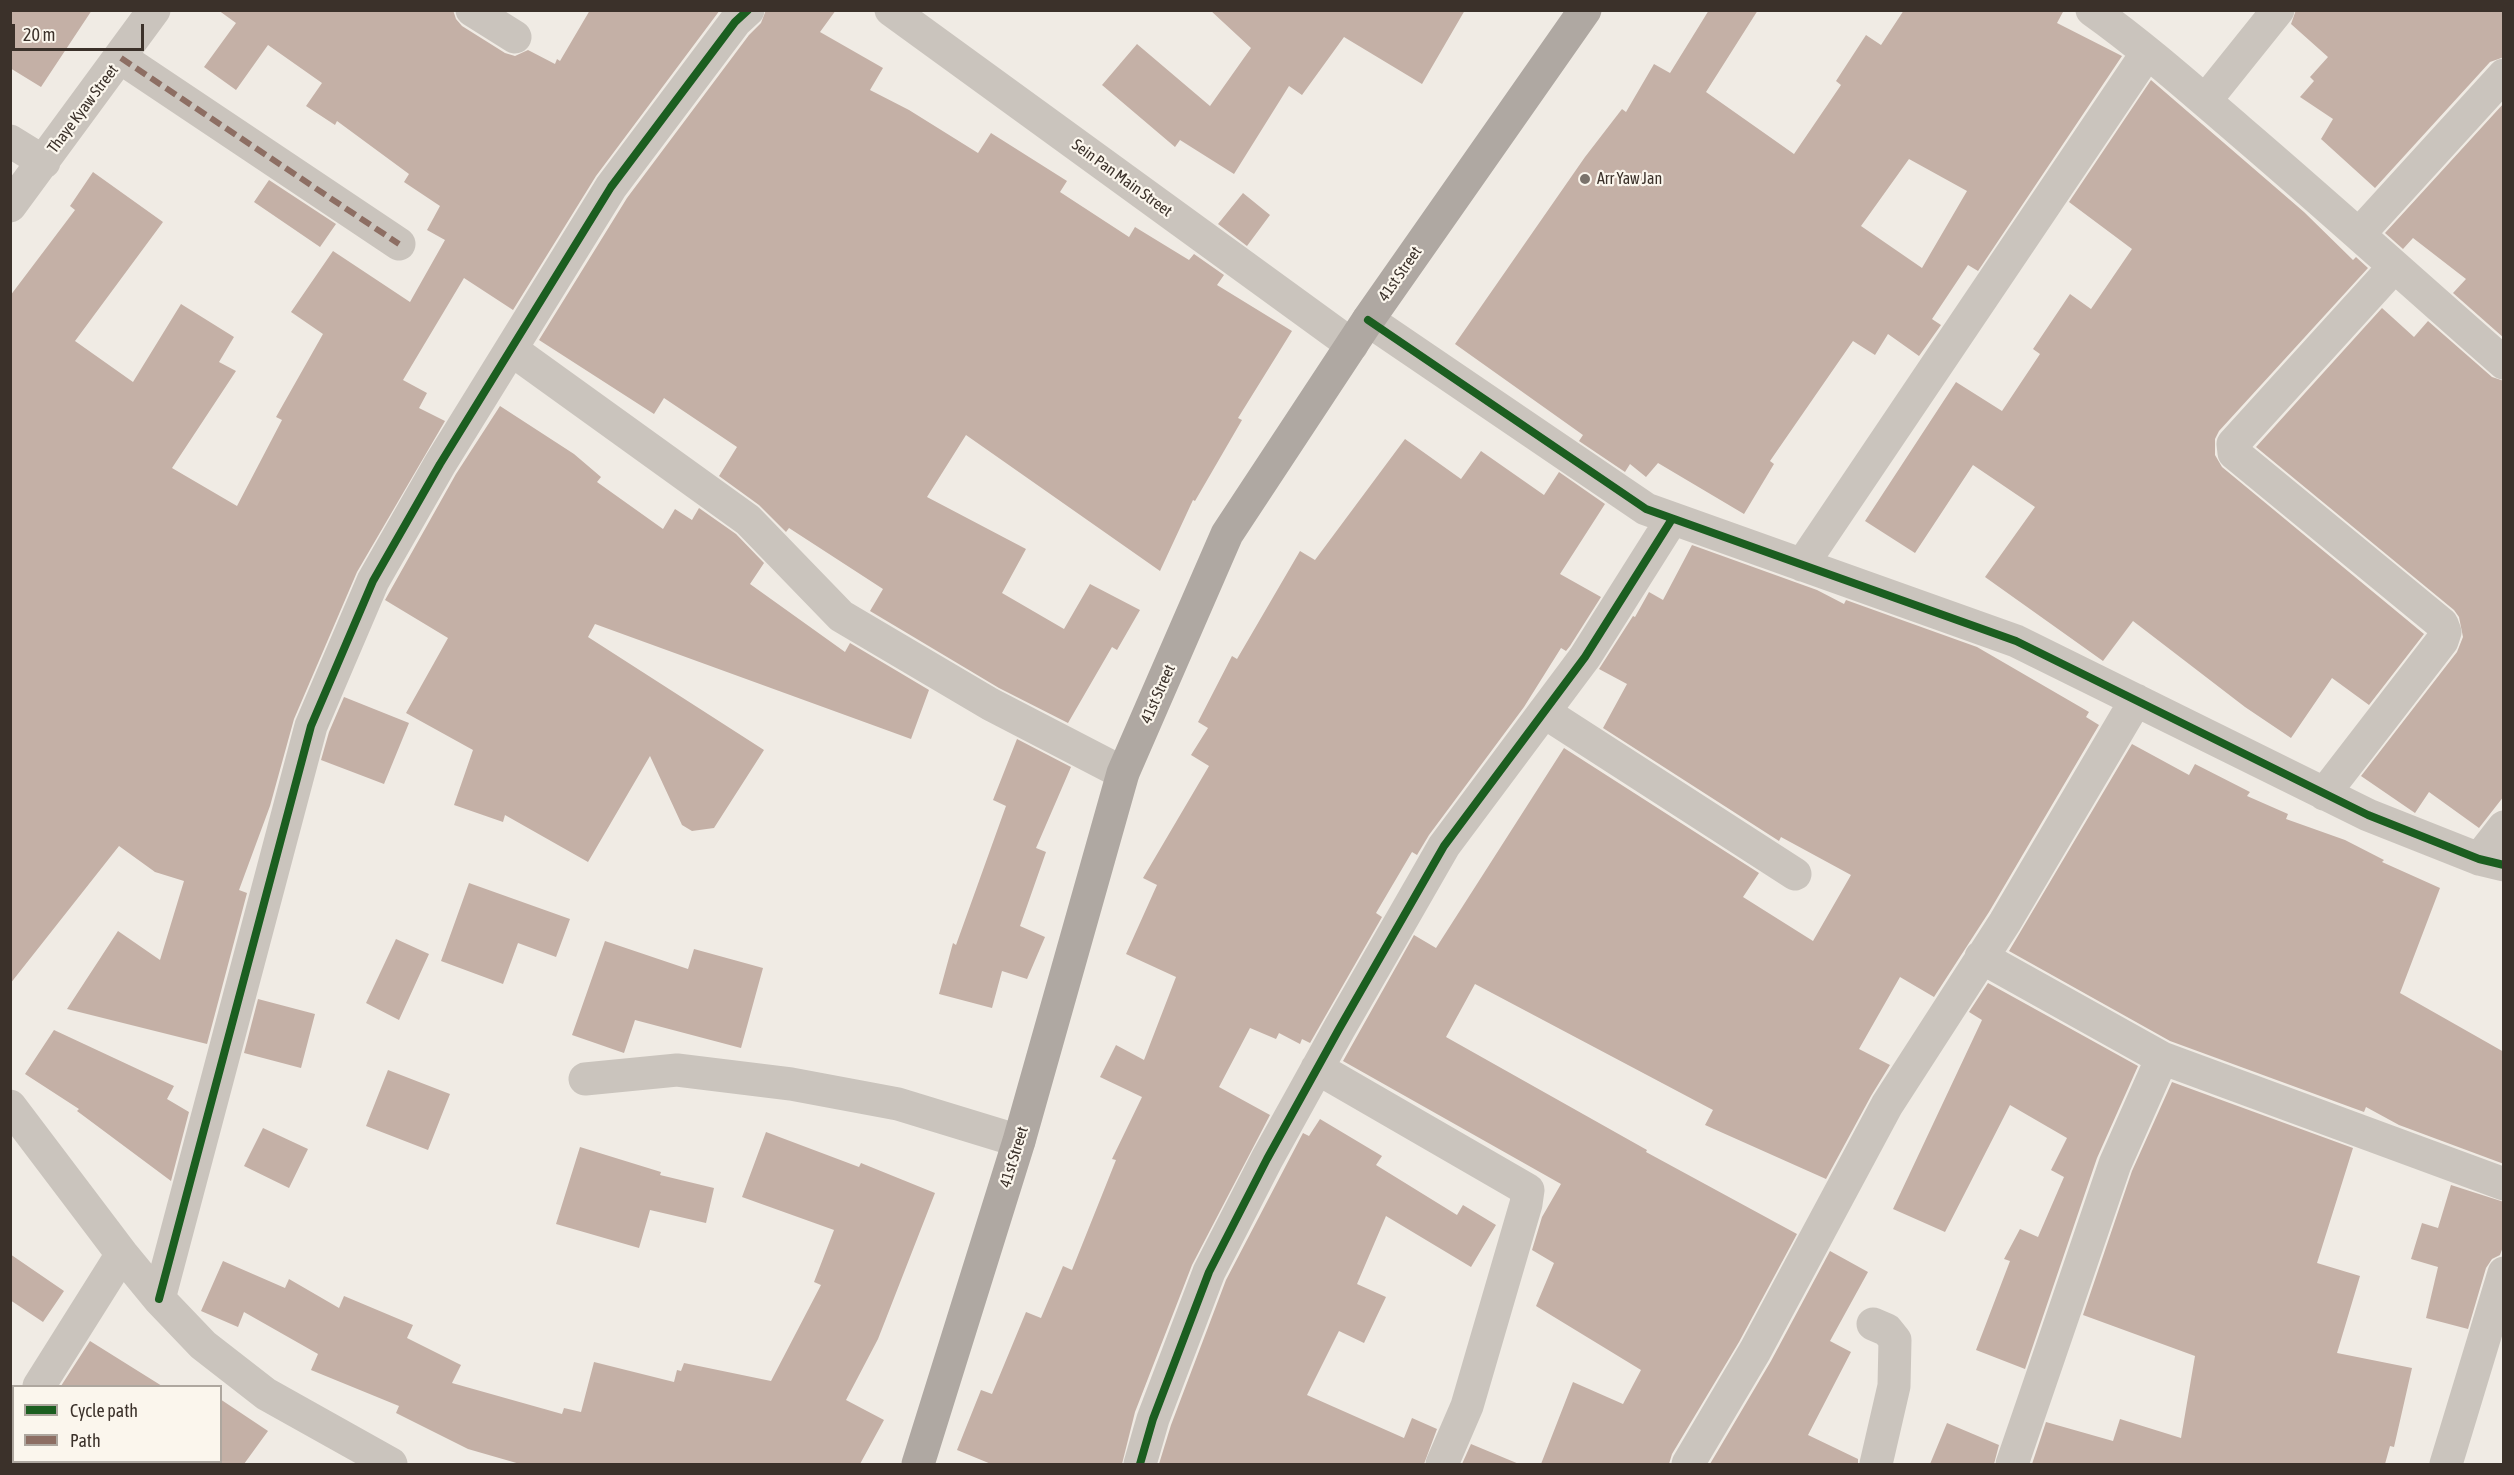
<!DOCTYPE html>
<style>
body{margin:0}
#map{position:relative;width:2514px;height:1475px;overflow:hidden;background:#f0ebe4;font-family:"Asap Condensed",sans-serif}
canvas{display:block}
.frame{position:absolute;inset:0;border:12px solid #3b312a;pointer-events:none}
.legend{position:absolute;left:12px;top:1385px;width:210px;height:78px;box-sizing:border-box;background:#fbf6ed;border:2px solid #aea79f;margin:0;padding:8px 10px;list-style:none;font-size:18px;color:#3b312a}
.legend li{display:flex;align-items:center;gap:12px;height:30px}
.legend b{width:30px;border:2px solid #aea79f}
.scale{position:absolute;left:12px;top:24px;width:132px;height:27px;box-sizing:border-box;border:3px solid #3b312a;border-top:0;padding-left:8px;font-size:18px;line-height:21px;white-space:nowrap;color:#3b312a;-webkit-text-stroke:4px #fbf6ed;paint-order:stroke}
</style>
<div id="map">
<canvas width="2514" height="1475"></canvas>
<div class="frame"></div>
<ul class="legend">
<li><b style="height:8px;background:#1b5e20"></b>Cycle path</li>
<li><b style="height:8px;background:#8d6e63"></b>Path</li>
</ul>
<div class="scale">20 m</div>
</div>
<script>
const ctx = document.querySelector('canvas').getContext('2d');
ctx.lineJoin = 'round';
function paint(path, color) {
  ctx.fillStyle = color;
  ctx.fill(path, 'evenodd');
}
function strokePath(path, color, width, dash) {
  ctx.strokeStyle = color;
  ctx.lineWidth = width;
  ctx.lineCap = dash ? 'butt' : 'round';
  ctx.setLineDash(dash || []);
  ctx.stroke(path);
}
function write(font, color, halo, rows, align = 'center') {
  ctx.font = font + ' "Asap Condensed",sans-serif';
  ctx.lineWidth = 4.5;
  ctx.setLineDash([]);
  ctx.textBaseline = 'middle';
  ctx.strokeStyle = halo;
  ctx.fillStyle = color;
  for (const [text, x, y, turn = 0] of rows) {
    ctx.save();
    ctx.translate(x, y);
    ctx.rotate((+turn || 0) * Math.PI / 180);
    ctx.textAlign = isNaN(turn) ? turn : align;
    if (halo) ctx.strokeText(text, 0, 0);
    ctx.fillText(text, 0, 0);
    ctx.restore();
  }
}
const building = new Path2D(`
 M10,10h82l-51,77 -31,-19z
 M218,10h235l3,9 6,7 43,27 10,3 13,-6 27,14 2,-5 3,2 30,-51h130l-124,166 -83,134 -49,-32 -61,102 24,13 -8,15 26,13 -88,151 -63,147 -24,87 -31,84 8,3 -40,151 -140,-35 51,-78 42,29 24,-79 -29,-9 -36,-26 -109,138v-688l65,-86 -5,-4 23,-34 70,50 -88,119 58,41 48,-78 53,33 -15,25 17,9 -64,97 65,38 45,-86 -6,-3 47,-83 -32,-22 42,-61 77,51 35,-62 -18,-10 13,-24 -36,-24 5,-8 -72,-53 -2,4 -29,-19 16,-23 -54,-38 -32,45 -32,-23 32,-44z
 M766,10h70l-16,22 63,36 -13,22 39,20 69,43 13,-20 76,48 -7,11 69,45 6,-10 54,33 5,-6 30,21 -7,10 75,46 -54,87 4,2 -47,81 -2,-1 -33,71 -194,-136 -39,62 99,52 -24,44 62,36 26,-45 50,26 -23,40 -5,-3 -44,76 -69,-35 -129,-77 13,-22 -94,-61 -3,4 -27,-27 -40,-29 18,-29 -73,-49 -10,16 -115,-74 88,-142 122,-163 12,-12z
 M1210,10h255l-43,74 -78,-47 -42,58 -13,-9 -55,88 -54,-34 -5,7 -73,-62 35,-41 73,62 41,-58z
 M1709,10h49l-52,82 88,62 47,-69 -5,-4 30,-46 15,10 23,-35h160l-7,13 65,33 -144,215 -10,-6 -36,54 9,6 -22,31 -31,-22 -13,21 -22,-14 -83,120 4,3 -30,50 -86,-51 -12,14 -16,-13 -5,8 -46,-31 4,-6 -128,-91 130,-187 37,-48 4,3 28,-48 16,9zM1909,159l58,32 -45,77 -61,-42z
 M2296,10h208v47l-14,5 -115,126 -54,-49 12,-20 -33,-22 14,-16 -4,-4 18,-20 -37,-33z
 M2151,80l153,132 49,48 3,-3 12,11 -149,163 -4,8v16l7,12 202,167 -55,71 -37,-27 -41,60 -46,-31 -112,-86 -30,40 -118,-84 50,-70 -62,-42 -58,88 -50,-32 91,-139 46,29 38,-57 -7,-5 37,-55 21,15 41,-60 -63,-47z
 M2504,103v235l-51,-45 13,-14 -53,-41 -10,11 -18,-16z
 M269,180l67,44 -16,23 -66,-45z
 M1243,193l27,22 -23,31 -29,-22z
 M2382,308l32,29 14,-16 64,56 12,4v415l-25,32 -50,-36 -14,21 -54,-37 96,-124 6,-15 -4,-20 -5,-7 -198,-163z
 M500,406l74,48 27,23 -4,5 66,47 12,-20 17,11 7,-12 37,26 28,29 -14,21 95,68 5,-9 79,47 -18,49 -316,-115 -7,13 176,113 -50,78 -22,3 -10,-6 -32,-69 -62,106 -83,-47 -2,7 -49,-17 19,-55 -67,-37 42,-75 -63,-38 71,-126z
 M1405,439l56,40 20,-28 63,44 15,-23 46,32 -45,70 41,23 -31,49 -4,5 -5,-3 -37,59 -95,128 -12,20 -5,-3 -36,61 6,4 -72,126 -8,-4 -2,5 -21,-11 -3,6 -26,-11 -31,59 51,28 -78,150 -57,147 -13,52h-131l-34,-14 24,-60 11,4 34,-82 15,6 22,-52 9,4 44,-110 -4,-1 30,-62 -42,-20 16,-32 28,15 32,-83 -50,-23 31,-69 -14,-7 66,-112 -18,-11 17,-27 -10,-6 34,-66 5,3 63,-108 15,9z
 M1692,545l125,45 27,14 2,-4 131,47 112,65 -3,5 13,8 -110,187 -55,85 -34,-20 -41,72 31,16 -19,31 -45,83 -121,-54 8,-15 -238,-126 -29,53 201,113 -1,2 151,82 -58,108 -67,112 -3,10h-128l32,-82 50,22 18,-34 -105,-64 18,-43 -22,-13 10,-33 19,-33 -218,-123 71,-126 22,13 128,-200 195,125 -16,24 70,44 38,-66 -70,-38 -2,4 -176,-113 24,-44 -28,-15 34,-53 2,1 14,-25 14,8z
 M344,697l65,26 -25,61 -63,-24 8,-28z
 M1017,739l54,28 -35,81 10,4 -26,74 25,11 -18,42 -25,-8 -10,37 -53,-14 14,-51 3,2 50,-139 -13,-6z
 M2132,744l57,31 6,-11 55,28 -3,4 41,18 -2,5 59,21 39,20 -2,2 58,26 -40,105 104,59v112l-105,-39 -33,-18 -2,5 -194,-71 -161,-90z
 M469,883l101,36 -14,38 -38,-14 -15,41 -62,-23z
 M396,939l33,15 -30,66 -33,-17z
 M605,941l83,28 6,-20 69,19 -22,80 -106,-28 -11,33 -52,-18z
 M1988,983l150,83 -41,92 -72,211 -49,-19 34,-89 -6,-2 16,-30 18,8 26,-60 -13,-7 16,-32 -57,-33 -65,127 -52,-23 89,-189 -13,-8z
 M258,999l57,15 -14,54 -57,-15z
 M54,1030l120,56 -7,13 22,13 -18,69 -94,-70 2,-2 -54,-35z
 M388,1070l62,24 -22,56 -62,-24z
 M2172,1082l181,66 -36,115 43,13 -23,77 75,15 -18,79 -4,-1 -5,18h-353l14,-42 67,19 7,-22 61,19 14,-82 -112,-41 49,-144z
 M1320,1119l62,37 -6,9 81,50 6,-10 33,20 -25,42 -85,-51 -29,68 29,13 -22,46 -25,-12 -32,64 97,43 8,-20 25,11 -13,35h-265l12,-39 55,-145 77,-147 6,3z
 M263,1128l45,21 -19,39 -45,-22z
 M766,1132l93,35 2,-4 74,30 -57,146 -32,61 38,20 -24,44h-340l-52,-15 -72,-36 3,-7 -88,-36 7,-16 -74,-42 -6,15 -37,-16 22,-50 62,27 4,-9 50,29 5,-12 69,29 -6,13 54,27 -9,18 110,31 2,-6 17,4 13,-50 80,20 3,-12 4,1 3,-8 87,18 50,-96 -7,-3 20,-52 -92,-33z
 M580,1147l81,25 -1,3 54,13 -8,35 -56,-13 -11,38 -83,-24z
 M2451,1185l53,17v42l-4,11 -8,4 -6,9 -18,61 -42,-11 12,-51 -27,-8 11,-36 16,5z
 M1830,1251l38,21 -38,69 21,11 -43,83 50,24v5h-148l61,-103z
 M10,1254l54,37 -21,31 -33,-22z
 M90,1341l72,45h-101z
 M220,1399l48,32 -24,33h-24z
 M1947,1423l52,22 -5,19h-64z
 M1471,1444l48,20h-57z`);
const minor = new Path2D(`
 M472,10l43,27
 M891,10l461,335
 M2092,10c52,37 100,80 148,121 89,76 176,155 264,232
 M121,58l278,186
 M2205,101l73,-91
 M10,141l34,21
 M10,206l144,-196
 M2359,234l145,-159
 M1368,320l278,189 370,132 352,174 111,44 25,6
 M512,350l236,170 93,96 149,88 133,69
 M1802,565l345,-512
 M1544,712l251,162
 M2324,794l118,-153 3,-9 -3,-8 -208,-171 -1,-9 161,-177
 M2479,859l25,-32
 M1981,957l181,101
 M1317,1068l211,122 -2,14 -59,202 -25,58
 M585,1079l92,-9 114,14 107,20 121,37
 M10,1106l112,148 37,45 44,46 63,49 125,70
 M159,1299l152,-573 62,-145 67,-117 171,-277 124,-165 13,-12
 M1873,1324l14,6 8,10 -1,46 -18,78
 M39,1386l83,-132
 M10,1432l4,-5
 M1140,1464l13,-45 56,-147 58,-113 72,-130 105,-183 141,-189 87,-138
 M1688,1464l67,-113 132,-246 118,-183 131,-222
 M2012,1464l103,-300 47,-106 342,126
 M2446,1464l58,-191`);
const major = new Path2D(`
 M918,1464l101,-323 104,-368 104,-239 141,-214 217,-310`);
const quiet = new Path2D(`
 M121,58l278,186`);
const cycleway = new Path2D(`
 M1368,320l278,189 370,132 352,174 111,44 25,6
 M159,1299l152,-573 62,-145 67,-117 171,-277 124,-165 13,-12
 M1140,1464l13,-45 56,-147 58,-113 72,-130 105,-183 141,-189 87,-138`);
const markers = [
 [1585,179,6,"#7a726b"]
];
const streetNames = [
 ["Thaye Kyaw Street",83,109,-53],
 ["Sein Pan Main Street",1122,178,36],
 ["41st Street",1400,274,-55],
 ["41st Street",1158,694,-66],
 ["41st Street",1014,1157,-73]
];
const poiNames = [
 ["Arr Yaw Jan",1597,179]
];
paint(building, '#c4b0a6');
strokePath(minor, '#cac4bd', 33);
strokePath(major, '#afa8a2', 33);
strokePath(quiet, '#8d6e63', 6, [12, 6]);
strokePath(cycleway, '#1b5e20', 8);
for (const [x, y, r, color] of markers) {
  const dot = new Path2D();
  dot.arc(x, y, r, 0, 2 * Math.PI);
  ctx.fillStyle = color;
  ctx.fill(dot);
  strokePath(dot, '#fbf6ed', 2);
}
write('16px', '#3b312a', '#fbf6ed', streetNames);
write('16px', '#3b312a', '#fbf6ed', poiNames, 'left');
</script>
